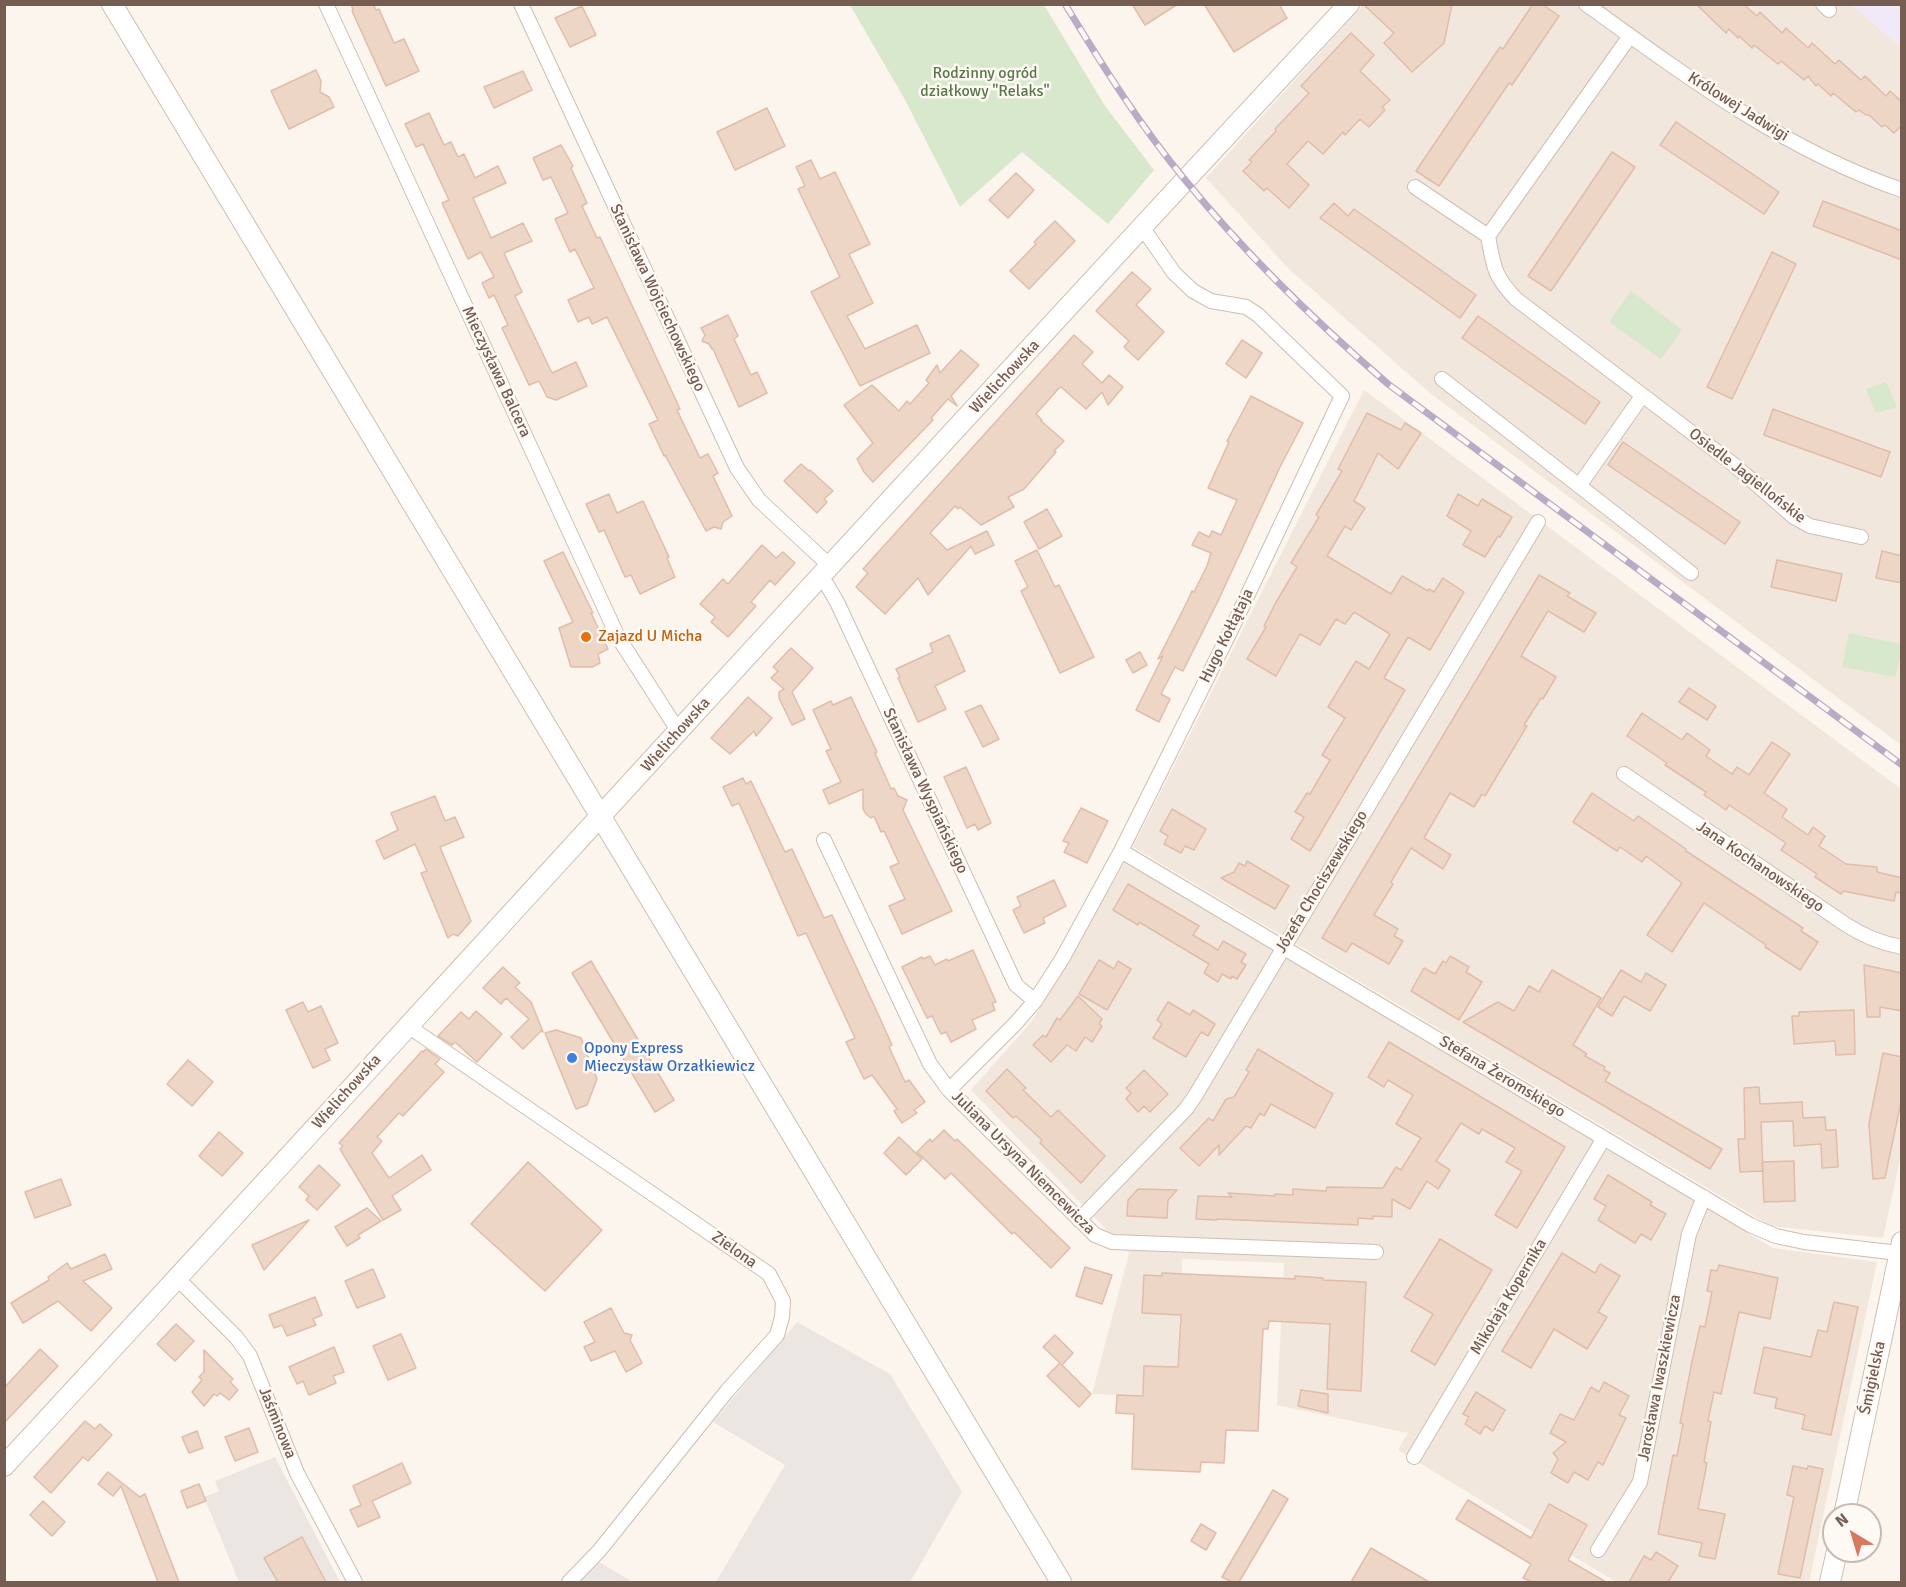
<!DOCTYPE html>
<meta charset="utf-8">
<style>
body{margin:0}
#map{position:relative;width:1906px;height:1587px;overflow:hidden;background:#fbf5ed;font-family:Signika,sans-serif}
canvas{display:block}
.frame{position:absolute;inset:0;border:6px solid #755d51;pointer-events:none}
.north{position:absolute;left:1822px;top:1503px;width:60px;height:60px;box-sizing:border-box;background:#fef9f4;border:2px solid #c7bbb3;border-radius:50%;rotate:322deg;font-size:16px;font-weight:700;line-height:24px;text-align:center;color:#755d51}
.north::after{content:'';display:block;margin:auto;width:21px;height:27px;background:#d77860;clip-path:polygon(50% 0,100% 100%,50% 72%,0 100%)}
</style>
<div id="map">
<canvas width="1906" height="1587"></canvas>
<div class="frame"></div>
<div class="north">N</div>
</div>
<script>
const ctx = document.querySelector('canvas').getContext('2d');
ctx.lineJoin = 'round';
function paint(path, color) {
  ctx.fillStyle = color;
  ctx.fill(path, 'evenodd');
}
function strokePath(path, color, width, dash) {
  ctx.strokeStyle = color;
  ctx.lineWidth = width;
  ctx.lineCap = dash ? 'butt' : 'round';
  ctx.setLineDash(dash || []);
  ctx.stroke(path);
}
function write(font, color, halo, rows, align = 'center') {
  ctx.font = font + ' Signika,sans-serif';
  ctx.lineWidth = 5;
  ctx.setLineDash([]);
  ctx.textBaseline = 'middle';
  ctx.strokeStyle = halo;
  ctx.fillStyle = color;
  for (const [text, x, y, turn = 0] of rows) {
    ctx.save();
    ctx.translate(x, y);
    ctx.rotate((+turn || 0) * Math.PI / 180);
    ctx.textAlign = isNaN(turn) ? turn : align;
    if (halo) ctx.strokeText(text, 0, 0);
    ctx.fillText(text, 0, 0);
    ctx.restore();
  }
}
const residential = new Path2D(`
 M1363,5h489l49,42v698l-471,-352 -141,-124 -83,-91z
 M1364,390l537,399 1,361 -19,88 -112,-12 -638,-379z
 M1125,862l648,386 104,14 -68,320h-193l-218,-132 10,-17 -131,-28 7,-142 -102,-4 -6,138 -84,-3 37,-141 -158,-163 61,-69z`);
const industrial = new Path2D(`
 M797,1322l93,52 72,118 -52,90h-194l69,-117 -72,-43z
 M275,1457l65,125h-101l-35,-85 15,-6 -4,-10z
 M597,1561l36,21h-55z`);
const education = new Path2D(`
 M1852,5h49v42l-40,-34z`);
const green = new Path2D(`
 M850,5h194l61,101 49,64 -46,54 -86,-72 -62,55 -56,-109z
 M1631,291l51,39 -21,29 -52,-37z
 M1886,382l11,25 -21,6 -10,-24z
 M1849,633l52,11v10l-6,23 -53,-10z`);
const building = new Path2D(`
 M351,4h22l3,6 3,-1 15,34 10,-4 15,32 -33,15 -34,-75 1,-1z
 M1132,4h46l-33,21z
 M1204,4h75l8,14 -53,34z
 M1363,4h89l-8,39 -32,29 -28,-29 10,-10z
 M1533,4h9l17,12 -47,69 -3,-2 -70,103 -23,-15 84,-124 3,2z
 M1696,4h47l14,12 3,-4 22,21 4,-5 22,20 4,-5 23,21 4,-4 22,20 4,-4 21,20 4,-5 12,11v23l-8,8 -9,-8 -3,2 -13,-12h-3l-7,-5 -3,2 -23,-19 -2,3 -13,-12 -2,2 -8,-10 -4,4 -23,-19 -3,3 -24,-19 -2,3 -13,-12 -1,2 -9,-9 -3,4z
 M582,6l14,29 -26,12 -15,-29z
 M1351,33l23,22 -14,16 30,29 -8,7 3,3 -16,17 -9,-8 -15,16 -2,-3 -20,22 -15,-13 -21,23 22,21 -20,23 -22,-20 -3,3 -21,-20 9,-9 -3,-2 27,-29 -1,-2 34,-36 -8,-7z
 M316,70l5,11 -1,11 9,5 5,10 -45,22 -18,-38z
 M523,71l9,19 -38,18 -10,-21z
 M767,108l18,38 -50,24 -18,-38z
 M429,113l15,32 7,-3 7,15 6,-3 11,24 23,-12 8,17 -33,15 18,40 32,-15 9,18 -28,12 18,39 -7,4 37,77 24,-11 11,24 -31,14 -9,-3 -8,-16 -10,4 -27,-57 6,-3 -14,-30 -5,3 -7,-15 12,-6 -13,-25 -13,7 -26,-56 7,-3 -26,-56 -7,3 -11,-23z
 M1676,122l103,70 -15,22 -104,-69z
 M561,145l12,21 -2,2 16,35 -5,3 15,32 3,-1 43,92 37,80 -3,1 23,48 8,-4 10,19 -5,3 19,40 -9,6 -2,7 -7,-2 -8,4 -41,-76 -1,1 -15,-32 9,-4 -51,-103 -15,7 -3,-7 -11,5 -10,-22 26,-12 -19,-39 -5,3 -15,-33 13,-6 -17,-36 -8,3 -10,-22z
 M1612,152l23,15 -84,124 -23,-15z
 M811,160l9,19 15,-7 35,72 -21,10 24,49 -26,13 18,33 52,-24 13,28 -70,33 -49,-94 29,-15 -42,-88 7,-3 -9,-19z
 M1016,173l18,17 -26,28 -19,-18z
 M1823,201l79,30v29l-89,-34z
 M1334,203l14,13 6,-7 122,86 -16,23 -140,-100z
 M1055,221l20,20 -46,48 -19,-18 26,-27 -2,-2z
 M1772,252l24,12 -64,135 -25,-12z
 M1132,272l19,17 -15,16 28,27 -26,28 -14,-13 5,-6 -33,-30z
 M728,315l10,21 -4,3 17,36 6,-3 10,21 -28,14 -26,-58h-1l-3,-5 -7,-3 3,-6 -4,-7z
 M1478,316l122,86 -15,22 -123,-86z
 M1074,335l19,17 -11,12 20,19 7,-8 14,12 -15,18 -6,-13 -16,17 -25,-22 -2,1 -23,26 6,6 -1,1 23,20 -10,10 2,1 -32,37 -16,8 6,10 -33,18 -21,-18 -2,2 -3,-3 -25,27 17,17 40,-19 7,14 -19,9 -4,-8 -43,49 -10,-17 -33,36 -29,-27 12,-14 -5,-4z
 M1242,340l20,13 -16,25 -20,-14z
 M961,350l18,15 -28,31 6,10 -9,-7 -17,19 2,2 -60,62 -9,-10 -7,-13 16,-16 -29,-38 28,-20 27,26 8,-10 3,3 19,-21 -3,-3 11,-15 3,8z
 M1251,396l52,27 -23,44 -62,134 -35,70 -8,-4 -14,27 9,5 -11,23 -23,-12 27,-54 -5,3 29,-57 5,-11 2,1 13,-26 4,-13 -19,-8 7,-13 10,5 3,-6 9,4 16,-35 -29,-12 21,-46 -2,-1z
 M1773,409l117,43 -9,25 -117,-42z
 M1367,413l34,17 4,-7 16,10 -23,36 -20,-16 -24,48 11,7 -14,22 -6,-4 -18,30 64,38 11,-18 26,15 1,-2 5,3 9,-14 21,14 -34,58 -22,-13 -24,41 21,12 -95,161 -19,-12 13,-22 -9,-5 12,-19 3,1 20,-34 -8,-5 23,-37 -17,-11 28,-46 13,8 21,-35 -36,-22 -9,12 -9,-5 -16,26 -20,-11 -24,42 -29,-17 19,-32 -2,-1 11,-22 22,-37 -6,-4 28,-46 -3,-2 26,-44 -4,-2z
 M1623,442l117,80 -15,22 -117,-79z
 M801,464l8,7 1,-1 23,21 -9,8 3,3 -10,11 -33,-32z
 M609,494l8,19 26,-12 26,56 -2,1 8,19 -35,17 -9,-19 -6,2 -21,-47 -5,2 -13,-28z
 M1458,494l20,12 4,-7 30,18 -12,20 -2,-1 -13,21 -22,-12 8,-14 -24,-15z
 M1047,509l15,27 -23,13 -15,-27z
 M762,545l14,13 7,-6 12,11 -20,22 -5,-5 -19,22 5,4 -28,31 -17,-15 4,-5 -15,-13 23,-25 5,5z
 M1037,550l18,37 4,-2 35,72 -34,16 -39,-82 7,-4 -13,-26z
 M1882,551l20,5v27l-26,-5z
 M563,552l30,61h-2l17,36 -10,5 2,9 -8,4h-21l-12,-39 14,-6 -29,-61z
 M1777,560l65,14 -6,27 -65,-14z
 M1539,575l31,18 -3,3 29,17 -12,19 -36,-21 -27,45 35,21 -13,22 -2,-1 -17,27 3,1 -42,70 -3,-2 -8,13 -24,-14 -26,45 27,17 -8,14 -32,-21 -20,34 2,2 -19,31 24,14 -4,7 9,5 -14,23 -37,-21 -6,9 -24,-14z
 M949,635l16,36 -30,15 11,23 -28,13 -20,-44 2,-1 -4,-8 37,-17 -3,-8z
 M791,648l22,20 -21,24 13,27 -13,6 -13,-27v-6l5,-3 -13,-11 7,-7 -5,-4z
 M1140,652l7,13 -14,8 -7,-13z
 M1689,688l27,18 -9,14 -28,-18z
 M748,697l24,21 -16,18 -2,-5 -24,23 -19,-16z
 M851,697l26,55 -2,1 16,36 3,-1 4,8 9,4 -4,10 49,101 -50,23 -13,-28 16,-7 -15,-32 9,-4 -15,-32 -3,1 -7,-16 -3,2 -5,-4 -3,-5v-20l-34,15 -6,-14 18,-8 -15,-31 5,-2 -18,-39 18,-9 2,4z
 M981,705l18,34 -16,8 -18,-35z
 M1642,713l40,27 5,-7 23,17 -4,6 26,18 5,-7 12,8 23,-33 18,12 -26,39 23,16 -5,8 26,18 5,-8 12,9 -6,10 27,18 31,3v5l25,6v15l-6,-1 -2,9 -51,-10 -2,3 -26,-17 2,-3 -36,-24 5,-7 -57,-38 -3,5 -22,-15 2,-3 -41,-27 2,-2 -40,-27z
 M966,767l25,56 -13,7 -3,-6 -8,4 -23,-51z
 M743,778l3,6 5,-3 34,71 7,-3 32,69 8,-3 46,99 14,31 -3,2 16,35 4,-2 16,22 -11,8 3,3 -15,10 -8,-12 3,-2 -25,-34 -8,4 -18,-37 9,-4 -49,-105 -8,3 -59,-133 -7,3 -9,-19z
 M1592,793l42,28 4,-5 48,33v2l117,77 -2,3 17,11 -18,28 -35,-23 1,-2 -62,-42 -32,49 -25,-17 35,-52 -36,-27 -4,6 -22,-15 -3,4 -44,-29z
 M435,796l10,25 10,-4 9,20 -24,10 31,74 -13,15 -5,-2 -5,4 -27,-65 6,-2 -12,-27 -31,15 -8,-18 22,-11 -7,-17z
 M1081,808l27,13 -21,42 -23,-11 5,-9 -6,-2z
 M1172,809l34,20 -12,21 -9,-4 -4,7 -17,-9 4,-8 -8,-5z
 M1247,861l42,25 -14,23 -54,-31 13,-6 5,-9 6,3z
 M1054,880l12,26 -23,12 2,5 -21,10 -11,-23 8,-4 -4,-9z
 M1128,884l71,42 -6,9 25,15 5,-9 23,13 -5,8 5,3 -9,14 -5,-3 -1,3 -9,-5 -4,8 -14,-9 5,-9 -70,-42 -1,3 -25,-15z
 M973,950l23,52 -4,1 3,7 -23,10 4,9 -25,13 -5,-10 -5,2 -9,-18 -5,2 -25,-51 20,-10 1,2 7,-3 5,9 12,-6 1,2z
 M1450,956l19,11 -3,5 16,10 -23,38 -48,-29 13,-23 11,6 8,-13 3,2z
 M1099,960l15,9 4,-8 13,8 -24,41 -28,-16z
 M591,961l83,139 -19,12 -83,-139z
 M1864,965l38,8v38l-22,-4v10h-13z
 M503,967l17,16 -5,4 16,15 12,30 -2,-1 -18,18 -12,-12 18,-18 -23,-21 -5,6 -18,-16z
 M1552,970l49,28 -28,47 14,9 -2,2 20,11 -1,3 6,3 -5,8 117,68 -12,20 -247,-147 35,-20 16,9 15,-25 10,6z
 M1621,970l20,12 5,-9 20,12 -16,26 -26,-15 -12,20 -14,-9z
 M1078,996l24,23 -3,5 3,2 -10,16 -7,-5 -9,14 -9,-6 -16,17 -18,-17 10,-10 3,2 11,-19 3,2z
 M303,1002l5,10 13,-6 17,37 -13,6 5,11 -17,8 -27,-58z
 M1168,1002l22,13 3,-5 22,14 -7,12 -7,-4 -15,25 -33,-19 9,-14 -5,-4z
 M1854,1010l1,44 -19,1 -1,-14 -41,3 -2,-28h7v-4z
 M476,1011l26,23 -25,28 -22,-20 -3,3 -14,-9 23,-24 8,7z
 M556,1030l25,8 16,41 -10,26 -11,4 -31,-76z
 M1389,1042l176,105 -48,81 -22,-13 27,-44 -16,-9 9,-14 -33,-19 -3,5 -18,-11 -25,38 14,9 -12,19 -11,-8 -17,28 -18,-10v18l-19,-1v3l-15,-1v7l-141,-6v1l-21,-1 2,-23 34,1 -4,-4 47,3v-2l18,1v-6l33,2 1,-4 56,1 13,-21 5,3 20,-32 -25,-14 17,-29 -25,-15 -4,7 -16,-10z
 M426,1049l14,10 -5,5 9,8 -41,44 -4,-3 -22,24 5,4 -10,12 17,25 33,-23 9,15 -39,26 9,14 -18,10 -43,-71 3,-3 -4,-3 83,-92 1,1z
 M1258,1049l75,45 -18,34 -44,-24 -7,12 -4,-3 -9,15 -5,-2 -27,29v-10l-20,21 -19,-18 29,-30 4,3 13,-22 8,-2 15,-25 -3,-2z
 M1883,1053l19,4v40l-17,81 -12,1 -4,-55z
 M188,1060l25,22 -21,24 -25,-22z
 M1007,1069l19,19 -3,2 28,27 7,-7 47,46 -24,27 -41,-40 2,-3 -26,-24 -3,2 -27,-27z
 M1144,1070l24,24 -18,18 -6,-6 -6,6 -12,-13 5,-6 -5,-5z
 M1759,1087l1,17 42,-2 1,16 22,-1 1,13h10l2,37 -16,1 -1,-24 -27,2 -1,-25 -32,1 2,49 -23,1 -2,-33h7l-1,-51z
 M944,1130l11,11 2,-2 113,109 -19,20 -37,-36 -2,2 -61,-61 -6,6 -28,-27 13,-13 2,3z
 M219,1132l24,21 -21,23 -23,-20z
 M899,1137l23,22 -16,16 -22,-22z
 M1794,1161l1,40 -31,1 -2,-40z
 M528,1162l74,68 -57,61 -74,-67z
 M319,1165l21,20 -23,25 -11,-10 3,-4 -10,-9z
 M1608,1175l44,27 -2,3 16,9 -15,26 -10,-6 -6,9 -37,-23 8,-14 -12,-7z
 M61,1179l10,26 -36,13 -10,-26z
 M1138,1189l39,1 -9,10 -1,18 -40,-2 1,-16z
 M367,1208l14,13 -23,14 2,3 -13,8 -12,-19z
 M309,1220l-45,50 -12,-25z
 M1440,1239l52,31 -57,95 -24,-14 22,-37 -29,-17z
 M1562,1253l33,20 5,-9 20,12 -22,36 9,5 -20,32 -33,-20 -23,39 -29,-17z
 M105,1254l7,15 -29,12 29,27 -21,23 -33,-30 -35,22 -12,-20 38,-23 -1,-3 19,-14 4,6z
 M1719,1265l59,13 -8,41 -31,-7 -18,82 -7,-2 -6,29 3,1 -7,40 3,1 -9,46 27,5 -10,45 -16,-3 3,-13 -44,-9 15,-79 4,1 6,-32 -3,-1 12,-61 8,-36 5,1 7,-35 -5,-1 4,-21 6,1z
 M1085,1267l27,8 -10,29 -26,-8z
 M373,1269l12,28 -28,11 -12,-27z
 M1162,1273l133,6v-3l28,2v2l43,2 -5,109 -34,-2 3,-65 -61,-3 -1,8h-5l-5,102 -32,-1 -2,33 -23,-1 -1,10 -68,-3 2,-55 -18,-1 1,-18 26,1 1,-30 34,1 3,-52 -39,-2 2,-38 18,1z
 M315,1297l7,18 -9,4 3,6 -29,11 -5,-11 -8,3 -5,-13z
 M1834,1302l24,5 -27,128 -29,-6 3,-14 -30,-7 2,-10 -23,-5 10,-46 47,10 7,-27 9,2z
 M611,1308l13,25 8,2 -2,5 12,23 -16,9 -11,-21 -24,10 -7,-14 11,-5 -11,-20z
 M176,1324l18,17 -19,20 -18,-17z
 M401,1334l15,34 -28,12 -15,-34z
 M1055,1335l18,18 -11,12 29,29 -12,13 -32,-31 13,-13 -17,-16z
 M334,1347l10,25 -11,4 3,7 -27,12 -6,-14 -6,3 -8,-17z
 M40,1349l18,17 -54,57v-35z
 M204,1350l29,29 -3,3 8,8 -9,10 -9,-7 -3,3 -3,-2 -10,12 -12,-14 10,-12 -3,-3 5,-5z
 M1604,1382l25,14 -10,19 7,3 -23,47 -5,-3 -10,18 -14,-8 -6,11 -17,-10 7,-14 -5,-6 13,-11 -16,-9 10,-19 14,6 17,-33 8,5z
 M1301,1390l27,4v19l-30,-7z
 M1476,1392l29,18 -12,21 -8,-5 -5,8 -15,-10 4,-7 -6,-3z
 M85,1421l10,8 5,-5 12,11 -24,26 -5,-4 -32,36 -17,-16z
 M249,1428l9,24 -23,9 -10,-24z
 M197,1431l6,17 -14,5 -7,-16z
 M402,1463l9,20 -39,18 8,16 -22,10 -8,-17 11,-5 -8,-19z
 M1793,1466l14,3 1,-3 15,3 -23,109 -22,-4 16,-77 -7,-2z
 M108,1472l32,25 5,-3 34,88h-21l-37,-96 -8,10 -15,-12z
 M199,1484l7,17 -19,7 -6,-17z
 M1273,1490l15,9 -49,83h-7l-10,-5z
 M1468,1500l63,38 18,-34 38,21 -19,35 38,22h-74l-9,-4 8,-14 -75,-45z
 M43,1501l22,21 -13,14 -22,-21z
 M1201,1524l15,9 -10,17 -15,-9z
 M302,1537l24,45h-48l-14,-24z
 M1371,1548l58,34h-78z
 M1656,1552l22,14 -10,16h-39l15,-26 7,4z`);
const street = new Path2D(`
 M326,4l292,633 61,95
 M521,4l216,464 22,32 70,65
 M1586,4c98,71 200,147 316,186
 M1823,4l6,6
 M1630,36l-142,200c6,31 5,39 28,63l217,165 61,53 16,9 51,11
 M1415,187l73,49
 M1442,379l249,194
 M1579,486l63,-90
 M819,577l8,8 10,17 179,383 19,16
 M1624,774l221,150c18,12 35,19 57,23
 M824,840l106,224 19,26 146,145 17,7 264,10
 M1121,851l629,374 26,11 28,6 95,11
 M408,1026l361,248 14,27 -1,16 -5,18 -50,56 -128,160 -30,31
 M949,1090l66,-66 20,-23 27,-42 59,-108 110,-221 111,-234 -84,-81 -12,-8 -35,-6 -18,-10 -19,-18 -32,-46
 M1079,1220l107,-111 9,-13 343,-574
 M178,1279l58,58 14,19 47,117 58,109
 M1414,1457l190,-319
 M1598,1550l42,-68 49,-248 15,-37`);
const secondary = new Path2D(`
 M112,4l949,1578
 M4,1466c449,-486 893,-978 1345,-1462
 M1844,1515l58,-273
 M1830,1582l7,-31`);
const rail = new Path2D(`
 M1065,4c37,61 76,123 121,177 61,75 130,141 202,203l514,381`);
const markers = [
 [586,637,6,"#e8710a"],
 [572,1058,6,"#3f7fe0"]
];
const parkNames = [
 ["Rodzinny ogród",985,74],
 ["działkowy \"Relaks\"",985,92]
];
const streetNames = [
 ["Królowej Jadwigi",1738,107,32],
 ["Stanisława Wojciechowskiego",657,298,65],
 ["Mieczysława Balcera",496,372,65],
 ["Wielichowska",1005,377,-47],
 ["Osiedle Jagiellońskie",1747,476,38],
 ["Hugo Kołłątaja",1227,636,-64],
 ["Wielichowska",676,735,-48],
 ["Stanisława Wyspiańskiego",925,791,65],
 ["Jana Kochanowskiego",1760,867,34],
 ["Józefa Chociszewskiego",1322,882,-59],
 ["Stefana Żeromskiego",1502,1077,31],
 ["Wielichowska",347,1092,-48],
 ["Juliana Ursyna Niemcewicza",1023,1163,45],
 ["Zielona",734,1250,35],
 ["Mikołaja Kopernika",1509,1297,-59],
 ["Jarosława Iwaszkiewicza",1660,1378,-79],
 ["Śmigielska",1873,1378,-78],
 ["Jaśminowa",277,1423,68]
];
const foodNames = [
 ["Zajazd U Micha",598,637]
];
const shopNames = [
 ["Opony Express",584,1049],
 ["Mieczysław Orzałkiewicz",584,1067]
];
paint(residential, '#f2e7dc');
paint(industrial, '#ece6e2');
paint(education, '#f2e9f8');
paint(green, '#d8e8cc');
paint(building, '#eed6c7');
strokePath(building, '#dfbda9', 1.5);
strokePath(street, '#cdbeb3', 16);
strokePath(secondary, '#cfbeb1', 22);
strokePath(street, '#fff', 14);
strokePath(secondary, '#fff', 20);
strokePath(rail, '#b9abc5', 7);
strokePath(rail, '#fef9f4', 4.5, [14]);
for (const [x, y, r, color] of markers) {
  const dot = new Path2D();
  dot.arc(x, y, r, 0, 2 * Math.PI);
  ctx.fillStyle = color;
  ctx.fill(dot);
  strokePath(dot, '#fef9f4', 2);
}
write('16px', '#59794b', '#fef9f4', parkNames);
write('16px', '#755d51', '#fef9f4', streetNames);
write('16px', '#c56008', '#fef9f4', foodNames, 'left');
write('16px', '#366cbe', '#fef9f4', shopNames, 'left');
</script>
